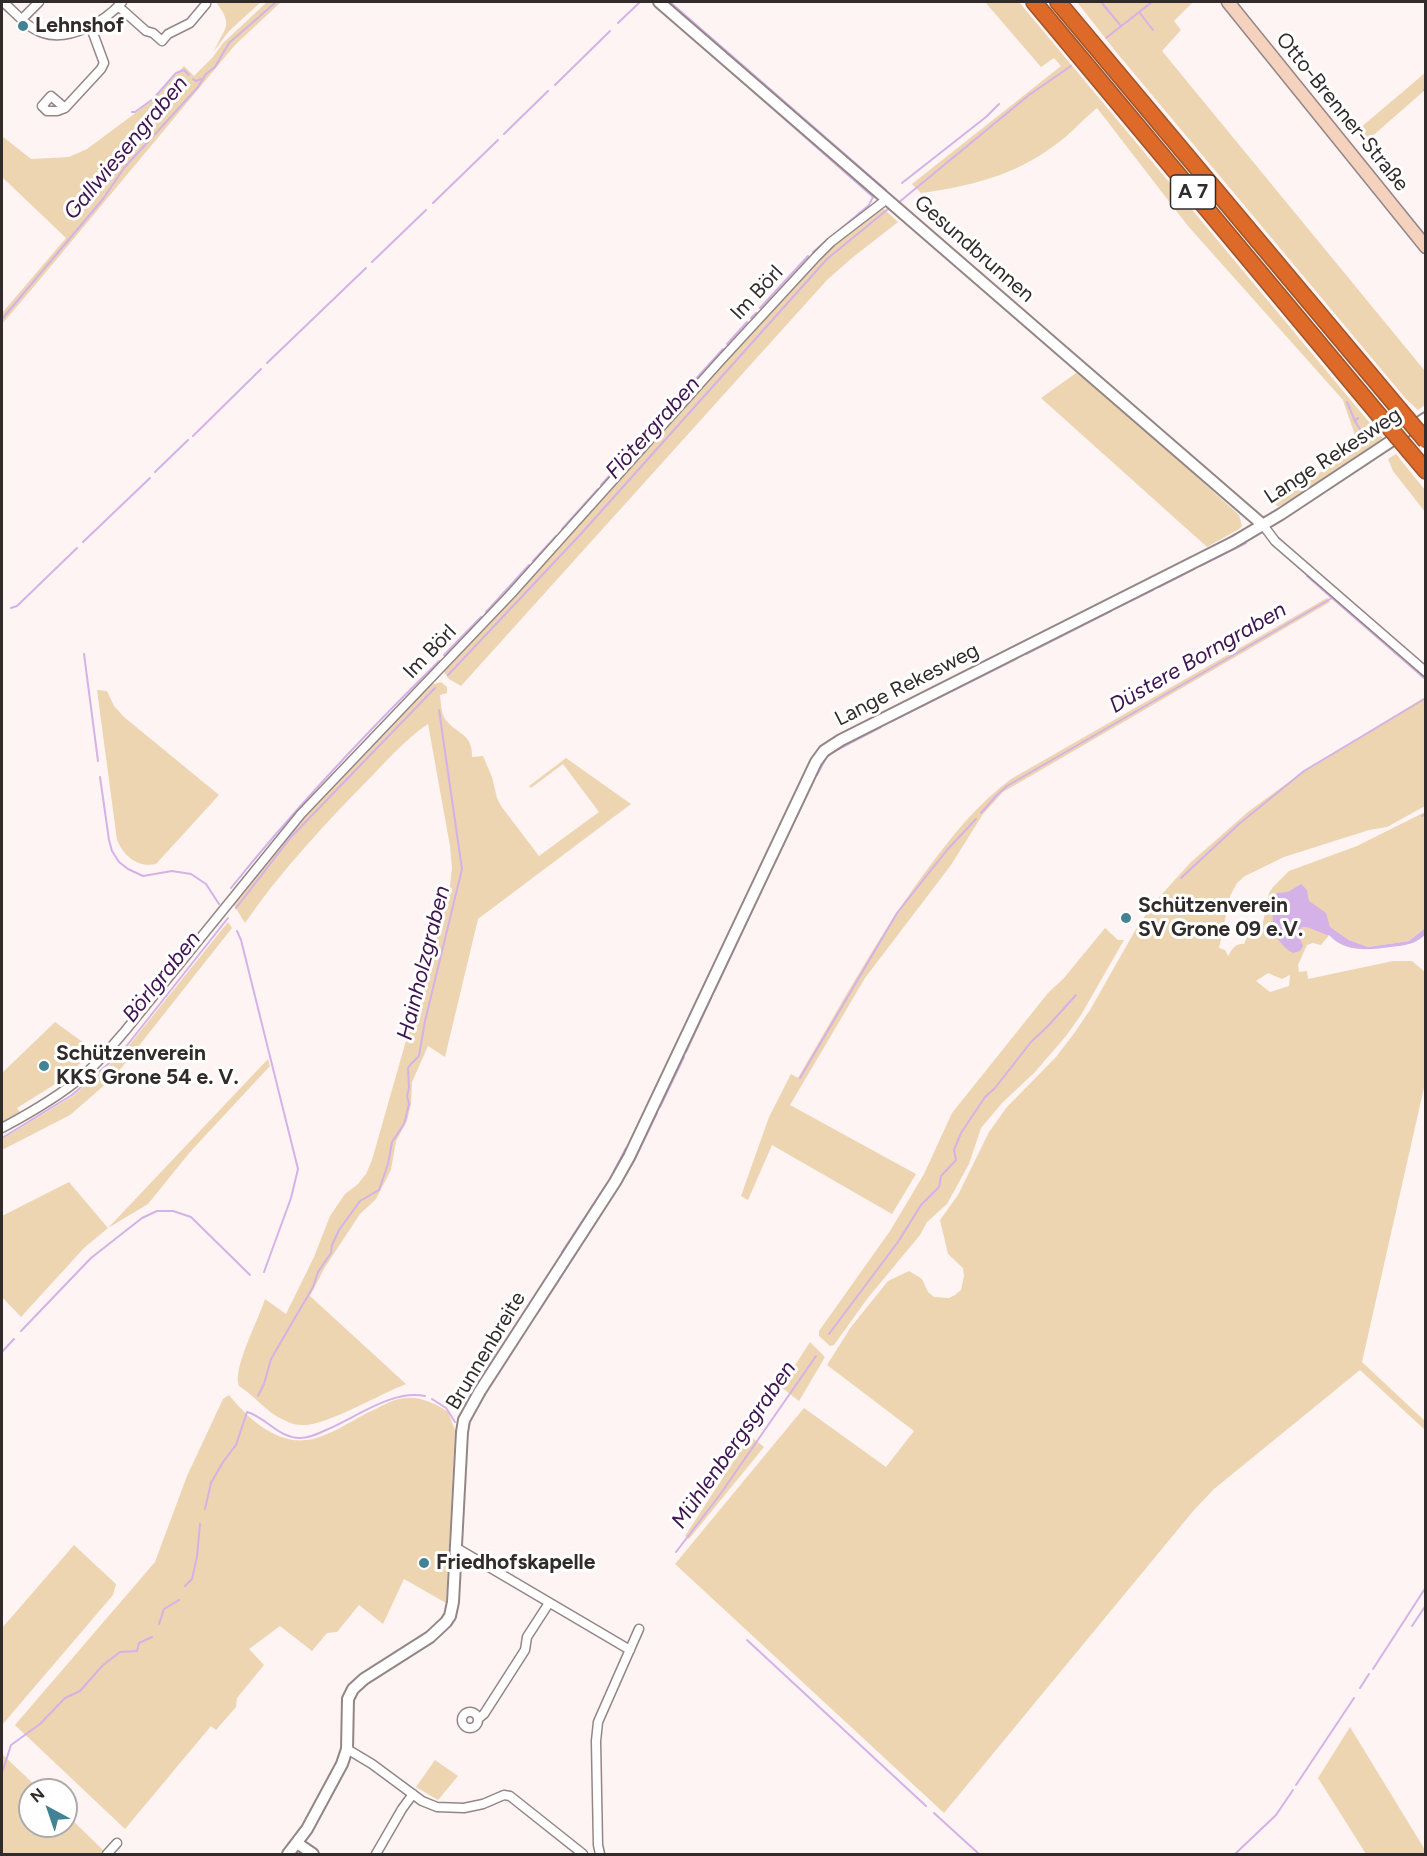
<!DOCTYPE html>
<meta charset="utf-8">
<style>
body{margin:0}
#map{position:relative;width:1427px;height:1856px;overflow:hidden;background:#fef4f4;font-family:Figtree,sans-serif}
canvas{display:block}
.frame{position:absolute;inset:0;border:3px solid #322b2c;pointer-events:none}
.north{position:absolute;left:18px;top:1778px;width:60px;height:60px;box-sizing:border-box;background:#fff;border:2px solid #adaaab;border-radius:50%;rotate:320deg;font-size:16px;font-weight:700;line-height:24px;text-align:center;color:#322b2c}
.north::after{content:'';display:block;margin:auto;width:21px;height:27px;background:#418295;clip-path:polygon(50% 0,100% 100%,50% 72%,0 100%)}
</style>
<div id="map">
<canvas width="1427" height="1856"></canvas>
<div class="frame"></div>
<div class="north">N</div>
</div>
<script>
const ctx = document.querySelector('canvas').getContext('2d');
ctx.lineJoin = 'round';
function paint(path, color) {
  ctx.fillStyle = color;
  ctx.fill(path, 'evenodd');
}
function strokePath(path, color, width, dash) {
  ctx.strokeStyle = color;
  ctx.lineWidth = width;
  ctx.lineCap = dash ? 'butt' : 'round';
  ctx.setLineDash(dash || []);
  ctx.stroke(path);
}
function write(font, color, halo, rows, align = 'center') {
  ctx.font = font + ' Figtree,sans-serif';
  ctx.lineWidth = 6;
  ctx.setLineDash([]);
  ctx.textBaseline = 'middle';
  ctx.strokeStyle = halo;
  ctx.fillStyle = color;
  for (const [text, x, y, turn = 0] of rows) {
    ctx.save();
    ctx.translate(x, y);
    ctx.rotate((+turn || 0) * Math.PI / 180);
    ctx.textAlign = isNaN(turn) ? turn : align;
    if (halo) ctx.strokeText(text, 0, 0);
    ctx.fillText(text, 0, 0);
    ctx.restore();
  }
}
const green = new Path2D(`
 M216,2h45l-32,29 -15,20c11,-24 20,-25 2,-49z
 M267,2h14l-46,43 -204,245 -29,34v-11l64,-75 -64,-61v-41l29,23 38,-2 18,-8 66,-49 31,-34 10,10 19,-19 10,-14z
 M985,2h34l365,438 -81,53 -25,14 -4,-5 11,-4 66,-48c2,-3 4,-6 5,-10 0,-5 -11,-32 -13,-40l-155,-174 -91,-118c-15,12 -27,27 -42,37 -41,31 -85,41 -134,48l-9,-9 149,-118 -7,-8 -13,9z
 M1077,2h116l-19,19 7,9 -19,21 263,320v34l-7,5 -12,-11 -289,-346z
 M1425,73v17l-56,49 -9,-11z
 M883,208l15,14 -46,36 -25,22 -366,406 -12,-7 -5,-7 1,-5 351,-385 38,-37z
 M1076,373l9,3 154,139 3,11 -3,3 -32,18 -166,-149z
 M1396,454l29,36v22l-32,-41 -5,-12z
 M1327,598l3,4 -327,190 -20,22 -32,51 -86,113 -75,127 126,69 -24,40 -120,-69 -24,55 -7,-4 28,-79 22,-43 7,4c43,-73 83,-148 134,-215 24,-32 47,-60 79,-84z
 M441,682l6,5v6l-7,2c1,7 1,18 5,24 12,16 28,14 27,38l11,-1 9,21 5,21 4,8 38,50 60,-44 -36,-48 -32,24 -2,-2 37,-28 65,46 -153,115 -33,138 -17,-11 -16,36 -1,22 -4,17 -11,20 -5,29 -15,29 -16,15 -35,53 -15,29 96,88c-24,9 -82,43 -104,41 -6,0 -13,-2 -18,-5 -17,-7 -29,-24 -45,-34 -7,-17 20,-67 26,-87l21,15 28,-57 16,-41 15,-22 13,-10 8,-10 6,-14 78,-274 2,-18 -2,-22 -22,-122c-24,16 -43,39 -63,59 -43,44 -85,89 -120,140l-13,-21 33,-44 162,-172z
 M97,690l10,1 7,15 10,11 95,78 -63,69c-19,4 -32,-8 -39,-24z
 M1425,697v109l-38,21 -18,3 -85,27 -39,19 -8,7 -7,13 -11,52 6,2 3,6c4,-7 7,-13 16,-12l7,-16 10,4 8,-39 4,-6 16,-16 68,-25 68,-34v116l-16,13 -41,6 -19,-7 -18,-12v5l-10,12 -8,-2 -6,2 -9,20 1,7 8,-1 1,8 85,-18h19l13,11v111l-63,279 63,59v9l-65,-60 -146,119 -20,21 -250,303 -269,-249 129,-156 82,59 28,-36 -87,-66 24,-38 37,-46 21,-10 13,8 6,13 6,5 15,1 6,-3 6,-5 3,-14 -1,-8 -15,-14 -8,-34 18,-25 31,-63 18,-25 49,-50 19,-25 15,-22 46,-81 17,-25 38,-42 58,-51 55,-40zM1268,973l14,6 8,-4 -1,11 -19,6 -14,-11z
 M228,922l4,6 -117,148 -45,39 -68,35v-11l71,-43 49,-42z
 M1105,928l13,12h6l-43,75 -15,21 -31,36 -33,31 -21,25 -12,36 -22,40 -20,18 -7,13 -53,64 -33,46 -4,1 -11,-10v-5l71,-100 34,-57 28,-61 96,-120 16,-15z
 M55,1022l40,29 -38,32 -40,25 4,6 -19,10v-51z
 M268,1059l2,7 -80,86 -42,52 -40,24 -24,20 -63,69 -19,-20v-81l67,-34 39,46z
 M810,1342l15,15 -26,44 -18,-14z
 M229,1395c20,25 50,52 84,44 19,-5 37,-17 54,-26 12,-5 25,-14 38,-15 15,-2 32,6 43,14l7,18 -9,173 -42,-24 -21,45 -24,-19 -22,27 -10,1 -15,18 -32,-25 -31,23 15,16 -27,33 -1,9 -20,23 -5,-4 -86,103 -110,-104 140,-163 32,-86 36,-77z
 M750,1436l14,11 -75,92 -4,-3z
 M74,1545l42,39 -3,11 -111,130v-97z
 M1350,1727l75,123v4h-59l-48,-76z
 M2,1754l38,36h-10v36h36v-12l38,37 -3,3h-99z
 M435,1760l23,16 -20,24 -22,-13z`);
const water = new Path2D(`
 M1301,884l6,6 2,11 17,12 4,14 19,13 19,7 41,-6 16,-13v7c-11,10 -20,10 -34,12 -21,3 -46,6 -62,-12h-2l-20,-8h-5l-4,7 5,12 -3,5 -7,2c-7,-4 -13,-10 -17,-17 -5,-8 -4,-35 1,-43l11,-1z`);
const stream = new Path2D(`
 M670,2l216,188
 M1099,2h2l20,24
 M1139,12l14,18
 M618,23l22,-21
 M1106,38l46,-36
 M721,63l152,134 -4,8 -56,47
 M193,79l3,2 5,-2
 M555,85l55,-54
 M1424,90l2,-1
 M132,112h3l18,-13 23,-26 8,-3 5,5
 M504,134l44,-43
 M902,183l84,-66 13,-13
 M433,203l65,-63
 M898,203l131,-108 42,-29
 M372,262l54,-52
 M760,308l48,-52
 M751,318l5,-5
 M2,319l101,-120 21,-31 74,-81 8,-13 9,-7 14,-24 47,-41
 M727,344l20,-22
 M267,363l99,-95
 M693,382l30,-33
 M1347,402l8,19
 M663,416l27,-30
 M1358,418l-3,3 9,15
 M193,436l68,-67
 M634,448l25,-27
 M155,472l33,-32
 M601,485l27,-30
 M562,529l36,-40
 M1224,541l11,-7
 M83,542l67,-64
 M533,561l23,-25
 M1200,566l46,-23
 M1307,576l25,22
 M1159,587l35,-18
 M11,608l6,-2 60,-58
 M1116,608l37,-18
 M486,612l43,-47
 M84,654l14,107
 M1026,654l85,-43
 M444,655l37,-38
 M448,675l131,-139 248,-277 61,-50
 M868,720l3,-1
 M890,722l126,-63
 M817,775l9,-17 5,-5 50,-26
 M100,777l9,63 3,11 7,11 9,7 15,7 29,-5 19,3 15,10 13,20
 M981,813l15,-17 11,-10 325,-188 92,80
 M1422,816l4,-2
 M775,862l39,-82
 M1181,878l58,-54 65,-53 122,-73
 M231,888c64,-80 135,-155 208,-227
 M236,908l55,-71 144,-149
 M237,931l4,9 57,229 -7,29 -27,74
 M714,992l57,-122
 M686,1052l25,-54
 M800,1078l97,-165 50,-63 29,-31
 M660,1107l24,-50
 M2,1138l70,-43 49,-42 107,-135
 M614,1171l12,-23
 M584,1241l50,-80 23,-48
 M562,1252l44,-67
 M537,1314l43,-67
 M21,1331l70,-73 51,-40 15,-7h16l18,6 59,58
 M829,1334l69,-92 23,-37 18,-18 2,-11 15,-16 -2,-10 7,-17 24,-36 10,-9 36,-46 17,-16 28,-31
 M2,1352l12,-13
 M258,1396l6,-12 7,-25 42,-72 5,-15 13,-19 1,-8 7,-15 21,-29 19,-11 9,-26 4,-22 12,-18 5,-20 -2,-8 2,-8 -1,-20 3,-4 8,-8 6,-35 37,-152 -23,-159
 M432,1399l14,9 9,14
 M480,1402l53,-83
 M205,1509l6,-26 12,-21 13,-17 11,-33c19,5 31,26 53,26 9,0 18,-4 26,-8 29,-12 67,-41 99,-34
 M676,1552l43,-56 97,-140
 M185,1586l7,-7 5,-22 3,-33
 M159,1624l5,-15 15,-9
 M1412,1626l14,-21
 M747,1640l179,166
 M1373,1669l53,-82
 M1360,1688l9,-14
 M2,1773l9,-28 29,-21 25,-26 15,-7 23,-26 17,-13 17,-1 2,-8 13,-6
 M1296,1785l58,-87
 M934,1813l45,41
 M1235,1854l41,-39 17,-25`);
const minor = new Path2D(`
 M3,2c12,10 24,26 40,31 26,9 63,-12 79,-31
 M118,6l28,25 7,2 9,8 6,-7 22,-11 16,-19
 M22,19l17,-17
 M65,108l-14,-12 -9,10 5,5h10l8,-3 36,-39 3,-6 -14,-38
 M1263,525l12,16 151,131
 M2,1128c28,-15 58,-32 82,-53 15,-13 28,-29 41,-44l176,-217 209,-219 210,-234 96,-104 15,-15 56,-43
 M455,1547l175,103
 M462 1720a8 8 0 1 1 16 0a8 8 0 1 1-16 0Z
 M478,1719l6,-5 41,-64 2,-13 22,-34
 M347,1749l25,15 50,37 15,6 27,1 19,-4 21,-9 6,1 73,58
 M107,1854l10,-11
 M376,1854l26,-45 11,-15
 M600,1854l-2,-9 -2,-104 2,-19 41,-93`);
const tertiary = new Path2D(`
 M659,2l604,523
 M297,1843l16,11
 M288,1854l19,-25 35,-65 5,-15 1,-50 5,-10 11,-10 66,-42 16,-15 4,-6 3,-14 9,-170 2,-12 16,-29 135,-209 14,-25 187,-395 8,-11 17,-11 393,-198 47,-28 145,-96`);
const secondary = new Path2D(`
 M1228,2l198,245`);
const motorway = new Path2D(`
 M1034,2l349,418
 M1058,2l341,407
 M1410,452l16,19`);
const motorwayBridge = new Path2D(`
 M1399,409l27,32
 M1383,420l27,32`);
const markers = [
 [23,26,6,"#418295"],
 [1126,918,6,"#418295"],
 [44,1066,6,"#418295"],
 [424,1563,6,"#418295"]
];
const shields = [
 [1193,192,45]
];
const shieldNames = [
 ["A 7",1193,192]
];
const poiNames = [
 ["Lehnshof",35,26],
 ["Schützenverein",1138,906],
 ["SV Grone 09 e.V.",1138,930],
 ["Schützenverein",56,1054],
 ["KKS Grone 54 e. V.",56,1078],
 ["Friedhofskapelle",436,1563]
];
const streetNames = [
 ["Otto-Brenner-Straße",1342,112,51],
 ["Gesundbrunnen",974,249,41],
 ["Im Börl",757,293,-47],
 ["Lange Rekesweg",1333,456,-33],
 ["Im Börl",430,652,-46],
 ["Lange Rekesweg",907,685,-27],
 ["Brunnenbreite",486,1351,-59]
];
const waterNames = [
 ["Gallwiesengraben",126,148,-50],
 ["Flötergraben",653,428,-48],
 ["Düstere Borngraben",1198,658,-30],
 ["Hainholzgraben",424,963,-76],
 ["Börlgraben",162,977,-51],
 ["Mühlenbergsgraben",734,1445,-55]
];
paint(green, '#edd5b1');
paint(water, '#d4b2e7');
strokePath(stream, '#d4b2e7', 2);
strokePath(minor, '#958686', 11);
strokePath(tertiary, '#958686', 14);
strokePath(secondary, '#958686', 15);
strokePath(motorway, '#a15429', 18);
strokePath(minor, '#fff', 8);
strokePath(tertiary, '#fff', 10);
strokePath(secondary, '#f5d2be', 12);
strokePath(motorway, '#dd6a28', 15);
strokePath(motorwayBridge, '#a15429', 18, []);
strokePath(motorwayBridge, '#dd6a28', 15);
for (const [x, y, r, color] of markers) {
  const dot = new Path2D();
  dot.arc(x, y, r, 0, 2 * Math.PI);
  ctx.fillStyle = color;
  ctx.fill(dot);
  strokePath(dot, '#fff', 2);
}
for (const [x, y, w] of shields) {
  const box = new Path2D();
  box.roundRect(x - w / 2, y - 17, w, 34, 4.5);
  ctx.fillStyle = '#fff';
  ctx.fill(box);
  strokePath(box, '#322b2c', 1.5);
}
write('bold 20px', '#322b2c', null, shieldNames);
write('bold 21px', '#322b2c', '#fff', poiNames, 'left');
write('21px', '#322b2c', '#fff', streetNames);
write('italic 22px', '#3e1351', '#fff', waterNames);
</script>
